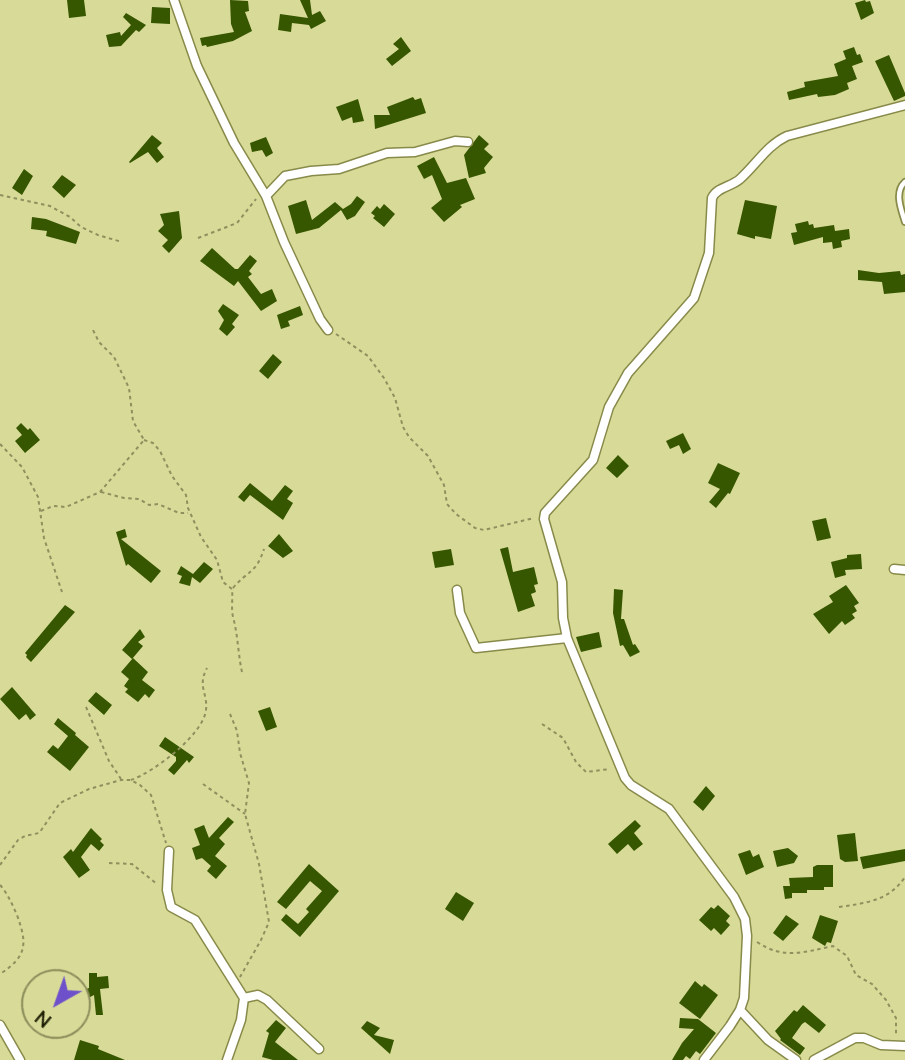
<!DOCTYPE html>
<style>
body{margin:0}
#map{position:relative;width:905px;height:1060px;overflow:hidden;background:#d8da98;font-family:"Nunito Sans",sans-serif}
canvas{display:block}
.north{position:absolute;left:21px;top:969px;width:70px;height:70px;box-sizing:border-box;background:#d8da98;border:2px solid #8c8e5c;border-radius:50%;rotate:220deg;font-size:19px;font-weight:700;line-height:28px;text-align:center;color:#1b1b02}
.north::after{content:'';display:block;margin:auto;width:24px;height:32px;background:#6e51ca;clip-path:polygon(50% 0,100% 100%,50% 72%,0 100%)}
</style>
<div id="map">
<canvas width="905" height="1060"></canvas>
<div class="north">N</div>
</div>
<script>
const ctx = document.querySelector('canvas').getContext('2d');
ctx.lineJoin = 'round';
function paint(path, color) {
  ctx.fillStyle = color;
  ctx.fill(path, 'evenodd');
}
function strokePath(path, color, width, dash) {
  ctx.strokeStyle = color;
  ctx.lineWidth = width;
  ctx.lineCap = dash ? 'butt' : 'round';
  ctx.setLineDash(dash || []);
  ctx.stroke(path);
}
const building = new Path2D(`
 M67,0h17l2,16 -17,2z
 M230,0l18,1 1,10 -4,1 7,19 -19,10 -26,6 -1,-2 -4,1 -2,-8 34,-6 -3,-8z
 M300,0h10l2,15 8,-4 6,10 -15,8 -2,-4 -17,-2 -1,9 -13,-2 2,-16 28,4z
 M865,0l1,2 4,-1 4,12 -13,7 -6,-17z
 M152,7l18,1v16l-19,-1z
 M126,13l20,12 -7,7 -3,-2 -15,16 -12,1 -3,-12 14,-3 1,4 10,-11 -8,-8z
 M401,37l10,14 -19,15 -6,-7 13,-10 -6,-5z
 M854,47l3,8 3,-1 3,8 -11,4 5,13 -10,4 2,6 -14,6 -17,2 -1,-3 -28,6 -2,-8 18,-5 -1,-5 34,-6 -4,-12 12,-5 -3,-8z
 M889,55l16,38v3l-11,5 -19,-40z
 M413,97l2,3 6,-2 5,15 -51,16 -1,-14h16l-3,-8z
 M358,99l6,22 -11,2 -1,-6 -10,4 -6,-14z
 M152,135l10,8 -5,5 7,9 -7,6 -9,-11 -18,11 -1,-1z
 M479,135l10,9 -5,5 9,8 -9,11 2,5 -17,5 -5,-23z
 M266,137l7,16 -7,4 -4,-7 -10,2 -2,-9z
 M434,157l13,26 19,-5 9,21 -15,6 2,2 -18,15 -13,-14 11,-9 -10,-24 -8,4 -7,-13z
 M24,169l9,7 -11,19 -10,-7z
 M62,175l14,10 -12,13 -12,-11z
 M357,196l8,6 -10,14 -8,4 -6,-10 -22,18 -23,6 -8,-28 18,-6 6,20 23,-18 8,7 8,-5z
 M745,200l32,6 -6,33 -16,-3v3l-18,-5z
 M384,204l11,10 -11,13 -11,-9 2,-2 -4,-3 6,-7 3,3z
 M179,211l3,27 -13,15 -7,-7 6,-6 -10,-9 6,-6 -4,-11z
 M32,217l14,2 34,13 -4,12 -30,-8 1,-5 -16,-2z
 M808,221l1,4 4,-1 1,4 20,-3 1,6 14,-2 1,10 -9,2 1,6 -9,2 -1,-7 -9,1v-6l-29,8 -3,-12 6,-1 -2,-8z
 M212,248l23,21h3l12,-14 7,6 -8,10 3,3 -4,3 13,17 11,-5 5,12 -16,10 -23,-30 -4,5 -34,-25z
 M858,270l21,3 21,-2 1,4 4,-1v18l-21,2 -2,-12 -24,-2z
 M223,304l16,11 -7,9 3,3 -8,9 -8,-7 5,-9 -6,-9z
 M300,306l3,9 -15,6 2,5 -9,3 -4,-14z
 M273,354l9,8 -14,17 -9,-8z
 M21,423l7,7 2,-2 10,12 -15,13 -10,-12 7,-6 -6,-7z
 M683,433l8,16 -8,5 -4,-9 -9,4 -4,-8z
 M618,455l11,11 -12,12 -11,-10z
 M718,463l22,10 -10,21 -2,-1 -12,15 -7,-6 11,-13 -12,-6z
 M250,483l22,18 13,-16 8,6 -6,8 6,4 -10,17 -33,-25 -6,7 -6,-5z
 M826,518l5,20 -14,3 -5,-20z
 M125,529l2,8 -6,2 40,32 -10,12 -23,-19 -2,2 -10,-34z
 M279,534l14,17 -10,7 -15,-12z
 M508,547l5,25 21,-5 4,17 -4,1 2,7 -5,2 4,12 -17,6 -18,-63z
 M451,549l3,16 -19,3 -3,-16z
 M861,554l1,15 -17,1 1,5 -11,3 -4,-16 16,-4v-3z
 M204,562l9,7 -13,14 -8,-6 -2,9 -11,-3 3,-7 -5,-2 4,-8 12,8z
 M846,585l13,18 -5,3 3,5 -5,3 3,4 -10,7 -3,-4 -13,13 -16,-20 20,-12 -4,-6z
 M614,589l9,1 -2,29h3l9,26 2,-1 5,8 -10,5 -7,-12 -3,1 -7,-33z
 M65,605l10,7 -44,50 -5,-5 1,-2 -2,-2z
 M140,629l5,8 -7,5 5,4 -11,13 -10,-9z
 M599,632l3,15 -21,5 -5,-15z
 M133,658l15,14 -6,8 13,10 -6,8 -4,-4 -7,8 -13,-10 3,-3 -4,-3 5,-7 -8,-7z
 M12,687l24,28 -6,5 -4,-6 -7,6 -19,-21z
 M96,692l16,13 -8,10 -16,-14z
 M270,707l7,20 -11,4 -8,-20z
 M58,718l18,15 -1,2 14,12 -19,24 -23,-19 6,-7 5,4 10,-13 -14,-12z
 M165,737l29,20 -5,6 -2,-3 -13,15 -6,-5 8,-9v-4l-17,-11z
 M706,786l9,10 -12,15 -10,-9z
 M228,817l6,5 -15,16 6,6 -10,12 12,10 -11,13 -9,-8 4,-5 -9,-8 -6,2 -4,-12 8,-3 -6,-16 10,-4 5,13z
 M635,820l6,6 -7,7 9,11 -9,7 -6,-7 -11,10 -9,-10z
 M91,828l11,11 -2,2 4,4 -5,6 -8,-7 -10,13 9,13 -11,8 -16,-21 8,-8 2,3z
 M855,833l3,28 -13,1 -5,-3 -3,-24z
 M788,848l10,8 -4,7 -17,4 -4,-16z
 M905,849v12l-42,8 -3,-12z
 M750,850l3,7 6,-3 5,13 -18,8 -8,-21z
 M309,864l30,27 -39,46 -19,-17 5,-6 12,10 11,-12 -3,-3 16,-18 -12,-10 -24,28 -9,-7z
 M817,865h16v22h-9v3h-17v3h-15v5l-7,1 -2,-13h7l-1,-8 24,-1v-10z
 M456,892l18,11 -11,18 -18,-12z
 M718,905l12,11 -4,5 4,4 -9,10 -7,-7 -3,3 -12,-11 12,-13 3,2z
 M786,915l13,9 -16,17 -10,-8z
 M820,915l18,6 -7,22 -4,-1 -2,4 -13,-8z
 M89,973h8v4l11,-1 1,12 -9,1 3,26h-7l-2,-20 -17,9v-11l12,-5z
 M695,981l7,6 2,-3 14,11 -18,24 -21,-16z
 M803,1005l23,20 -7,8 -14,-11 -3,2 -10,14 13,10 -5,7 -20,-15 1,-1 -6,-8 19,-21 3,2z
 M680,1018l18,1 18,14 -16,21 -4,-3 -6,8 -4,-3 -3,4h-11l10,-17 12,-14 -15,-1z
 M276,1020l10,8 -11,14 23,18h-25l-11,-3 7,-24 -3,-2z
 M367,1021l13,7 -6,7 20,5 -4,14 -29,-26z
 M80,1040l19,6 -1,3 27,11h-51z`);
const path = new Path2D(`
 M0,195l50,11 20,11 11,10 17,8 24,7
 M198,238l39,-15 19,-24
 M336,334l32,22 16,22 11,20 8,29 6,10 19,19 16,29 3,19 9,10 19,14 9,2 50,-12
 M144,440l9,3 7,8 12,25 14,19 2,13 13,29 16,23 6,22 9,7c1,9 -1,19 1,28 5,18 5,37 9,55
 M0,444l22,23 16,30 6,41 18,54
 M101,492l23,6 15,1 10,6 9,-1 21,9h9
 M41,511l12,-5 13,1 34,-15 44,-52 -11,-19 -4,-33 -15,-31 -15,-15 -6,-12
 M233,588c15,-18 23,-14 31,-39
 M86,707l23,54 12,18
 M230,714l7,17 3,22 9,30 -4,31 14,50 10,58 -8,18 -21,37
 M542,724l21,14 13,24 10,10 24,-3
 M131,780c23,-8 72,-45 75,-70 2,-17 -9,-23 1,-42
 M203,784l42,30
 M109,863l23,1 25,20
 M0,865l18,-25 7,-4 14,-3 3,-4 18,-26 29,-14 32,-9h10l9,5 11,10 15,48
 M0,885c8,9 12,19 17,30 10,28 11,41 -17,59
 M839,907c27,-4 50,-6 66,-30
 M757,942c27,18 47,10 76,4l14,10 9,19 16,9 14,16 10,18v17`);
const service = new Path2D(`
 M905,182c-11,10 -4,27 0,40`);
const minor = new Path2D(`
 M174,0l23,66 37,77 32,53 18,46 36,77 8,11
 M266,196l19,-20 26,-5 28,-2 48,-16 28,-1 40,-11 13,1
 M894,569l11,1
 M457,590l3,23 16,35 91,-10
 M169,851l-2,39 4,17 24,13 49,78 -3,22 -14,40
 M244,998l14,-3 9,5 52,49
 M740,1010l28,30 28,20
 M0,1025l20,35
 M704,1060l26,-34 10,-16 4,-12 3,-62 -2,-17 -11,-22 -65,-88 -38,-24 -6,-7 -58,-140 -4,-20 -1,-36 -18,-63 1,-6 48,-53 16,-53 19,-34 66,-75 15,-45 3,-55c5,-11 19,-11 28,-19 17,-15 26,-33 47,-43l118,-31
 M814,1060l41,-22h9l17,7 24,1`);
paint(building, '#365700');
strokePath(service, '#888a4a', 8);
strokePath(minor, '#888a4a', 11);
strokePath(path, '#8e905e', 2, [3.5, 3.5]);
strokePath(service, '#fff', 4.5);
strokePath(minor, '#fff', 8);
</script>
